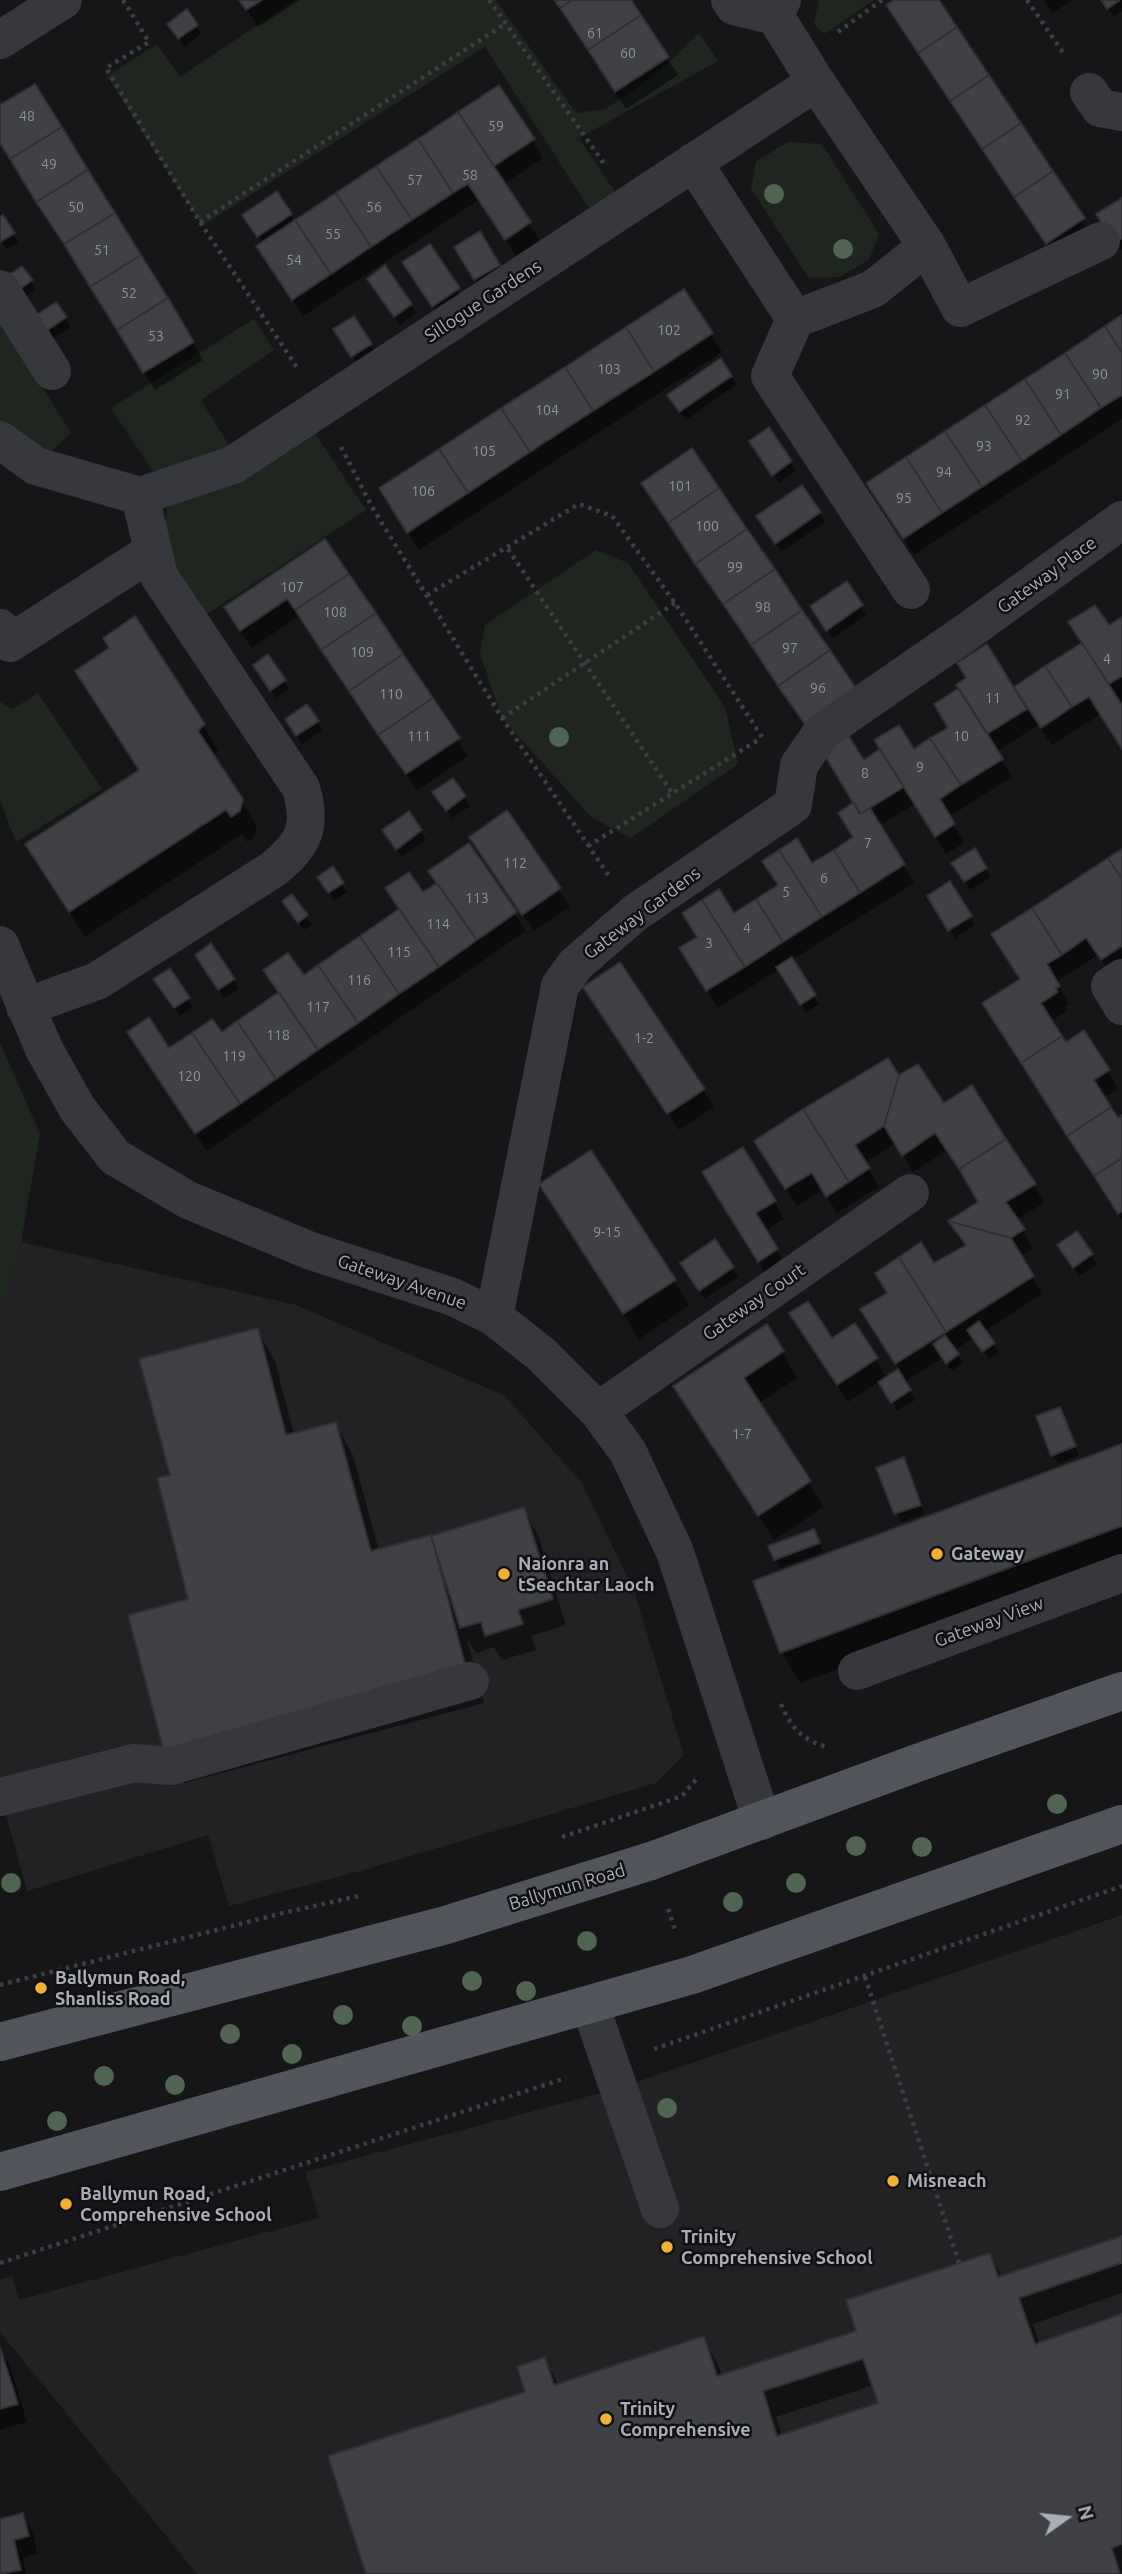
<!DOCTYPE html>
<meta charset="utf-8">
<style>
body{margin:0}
#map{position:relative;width:1122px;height:2574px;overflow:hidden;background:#161618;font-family:Ubuntu,sans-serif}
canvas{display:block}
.north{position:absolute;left:1031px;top:2483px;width:70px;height:70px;-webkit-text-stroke:5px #111113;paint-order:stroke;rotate:75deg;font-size:19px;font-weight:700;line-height:28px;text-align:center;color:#a8adb8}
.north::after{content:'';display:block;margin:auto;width:24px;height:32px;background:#a8adb8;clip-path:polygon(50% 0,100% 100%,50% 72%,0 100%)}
</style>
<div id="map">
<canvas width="1122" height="2574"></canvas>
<div class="north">N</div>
</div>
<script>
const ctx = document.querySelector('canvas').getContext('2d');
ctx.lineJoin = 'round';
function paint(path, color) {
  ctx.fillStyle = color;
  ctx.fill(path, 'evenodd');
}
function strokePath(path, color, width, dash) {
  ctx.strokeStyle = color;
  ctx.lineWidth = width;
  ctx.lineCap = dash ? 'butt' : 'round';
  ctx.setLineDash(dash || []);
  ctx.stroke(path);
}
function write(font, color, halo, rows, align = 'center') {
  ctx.font = font + ' Ubuntu,sans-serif';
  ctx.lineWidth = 5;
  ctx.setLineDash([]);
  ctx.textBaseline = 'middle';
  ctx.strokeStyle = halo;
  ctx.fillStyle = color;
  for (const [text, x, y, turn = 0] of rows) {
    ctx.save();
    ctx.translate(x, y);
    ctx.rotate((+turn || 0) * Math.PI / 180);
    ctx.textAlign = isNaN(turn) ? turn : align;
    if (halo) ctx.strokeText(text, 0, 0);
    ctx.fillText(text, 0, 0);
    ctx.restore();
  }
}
const built = new Path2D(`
 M21,1242l275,63 209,91 76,86 52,106 51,167 -28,28 -289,86 -138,37 -21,-71 -181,56 -24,-87h-3v-478z
 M1122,1915v659h-925l-197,-242v-53l12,-3 7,24 300,-82 -14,-46 314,-84z`);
const green = new Path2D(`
 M295,0h201l80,113 30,-4 53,-37 40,-39 19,28 -139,77 38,57 -25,18 -107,-166 -283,179 -95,-150 50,-32 23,33z
 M819,0h55l-50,34 -10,-10z
 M788,142l34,2 57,90 -10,26 -30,17 -30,1 -58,-89 5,-28z
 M0,290l39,91 32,52 -35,33 -36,-27z
 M254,319l20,31 -73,50 38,61 66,-43 61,92 -174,114 -32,-48 9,-90 -5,2 -53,-80z
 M596,550l32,13 97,144 13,57 -107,74 -40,-21 -89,-99 -22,-65 5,-28z
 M38,693l64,96 -86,53 -16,-42v-98l13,7z
 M0,1042l40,92 -19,108 -21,84z`);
const shadow = new Path2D(`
 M240,0h60l-42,27z
 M555,0h75l48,75 -52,34z
 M897,0h40l156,237 -36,24 -158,-237z
 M1044,0h28l-19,13z
 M1102,0h20v11l-8,6z
 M196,26l5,8 -17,13 -9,-14z
 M498,88l45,70 -39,26 36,57 -24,15 -37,-56 -176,116 -34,-52 -6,-21 -14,-19 41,-9 5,7z
 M0,107l193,235 10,18 -48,30 -155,-249z
 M1122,200v49l-1,1 -18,-27z
 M0,219l18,23 -11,7 -7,-9z
 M479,234l24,40 -22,14 -25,-41z
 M429,246l34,52 -25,17 -29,-44z
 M31,281l5,9 -12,8 -10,-13z
 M374,288l37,17 5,8 -16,12z
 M684,291l38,61 -303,198 -28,-44z
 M56,304l15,23 -21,14 -11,-14z
 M1122,317v102l-208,136 -35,-54z
 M341,338l29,7 5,8 -17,12z
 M731,376l5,9 -50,35 -12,-16z
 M769,429l27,42 -17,12 -23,-33z
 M802,487l23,35 -44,30 -18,-27z
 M325,542l143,214 -51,35 -118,-175 -47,32 -16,-22z
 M846,584l20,31 -33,23 -16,-23z
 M1122,619v81l-4,3 4,5v39l-21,-33 -49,31 -14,-20 -42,27 16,25 -63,40 15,26 -18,11 -31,-50 -36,22 35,57 -122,77 27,44 -13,9 -27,-44 -61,39 -27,-42 42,-50 122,-78v-35l8,-41 50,-11z
 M77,671l126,54 15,25 -5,6 44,70 -3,11 -7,5 -5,-8 -157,103 -58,-92 113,-74z
 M260,674l24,7 5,8 -13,9z
 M287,720l30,2 5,8 -20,14z
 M453,780l17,26 -18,12 -12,-17z
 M409,813l17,27 -24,17 -13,-18z
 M507,813l63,94 -36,24 -63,-94z
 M469,845l57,86 -319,220 -67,-101h29l52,-16 179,-124 -13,-21 36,6 15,-11z
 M974,851l17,26 -21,13 -16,-26z
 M1122,852v119l-9,6 -15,-22 -42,27 13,22 -4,3 2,4 -16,10 15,23 42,27 10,18 -15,9 14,22 5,-3v103l-128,-198 27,-42z
 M333,869l14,23 -13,9 -14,-23z
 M950,884l25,41 -20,13 -26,-41z
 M291,896l21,29 -8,5 -14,-20z
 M211,946l28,43 -15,9 -22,-34z
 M161,988l27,11 5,8 -13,9z
 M595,1005l108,85 11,17 -35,23z
 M898,1077l46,29 90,79 10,18 -28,17 17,28 -13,9 22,37 -57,37 14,22 -10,6 -15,-21 -20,12 9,13 -11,8 -9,-13 -39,24 11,18 -18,11 -17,-30 -32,21 -47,-71 75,28 11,19 13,-8 -27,-42 16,-34 78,-47 -16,-26 29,-18 -33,-53 -34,22 -17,-29 -31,20 14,24 -42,26 -14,-23 -26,16 -30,-47z
 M541,1185l133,96 15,25 -50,33z
 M715,1190l59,12 10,17 -19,12 22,37 -18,11z
 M1077,1234l20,30 -18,12 -15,-22z
 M715,1242l23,35 -33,21 -18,-26z
 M767,1327l30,51 -39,26 66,103 -50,33 -84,-128z
 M257,1330l18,31 19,74 41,-11 18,31 26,96 144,-42 15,26 28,90 -35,11 5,14 -34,10 -8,-13 -18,6 -9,-14 17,64 -300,80 -18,-31 24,-152 -18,-124z
 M1064,1417l15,38 -21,9 -5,-9z
 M1122,1446v118l-322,119 -18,-31z
 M908,1468l16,46 -23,8 -22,-53z
 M818,1539l5,13 -43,16 -10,-21z
 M1122,2238v55l-89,31 7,21 82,-29v258h-754l159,-181 17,-34 15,26 144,-46 15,25 4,12 137,-44 131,-77 12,22zM874,2385l6,19 -98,32 -6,-19z
 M0,2349l10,17 17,56 -27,8z
 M23,2516l10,17 4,21 -14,4 3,16h-26v-53z`);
const building = new Path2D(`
 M239,0h23l-16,10z
 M554,0h18l-12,8z
 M572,0h59l10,15 -53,35 -28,-42z
 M894,0h45l18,27 -39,26 -32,-48z
 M1101,0h19l-13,9z
 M187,9l11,16 -20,14 -11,-15z
 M641,15l28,42 -54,35 -27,-42z
 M957,27l32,48 -39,26 -32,-48z
 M989,75l32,48 -39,26 -32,-48z
 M35,84l27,43 -52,32 -10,-16v-38z
 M499,85l36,54 -41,27 -36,-54z
 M458,112l73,110 -26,18 -37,-56 -15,9 -35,-54z
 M1021,123l32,48 -39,26 -32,-48z
 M62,127l26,43 -52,32 -26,-43z
 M418,139l35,54 -41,27 -36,-54z
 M376,166l36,54 -41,27 -35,-54z
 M88,170l27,43 -51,31 -28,-42z
 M1053,171l32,47 -39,26 -32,-47z
 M277,191l15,23 -35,23 -15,-22z
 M336,193l35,54 -40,27 -36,-54z
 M1122,198v40l-8,5 -18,-29z
 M115,213l26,42 -51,32 -26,-43z
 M3,215l12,18 -15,9v-25z
 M295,220l36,54 -39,26 -36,-54z
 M480,231l20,34 -26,15 -20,-33z
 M430,244l30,44 -28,19 -30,-45z
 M141,255l27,43 -51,32 -27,-43z
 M385,265l27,39 -18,13 -27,-38z
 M22,266l11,14 -15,10 -11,-14z
 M684,289l29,44 -59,39 -28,-45z
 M168,298l26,44 -51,31 -26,-43z
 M56,302l11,15 -24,16 -11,-15z
 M1122,315v38l-17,-27z
 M354,316l18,28 -21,13 -18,-28z
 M1105,326l17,27v42l-21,13 -36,-55z
 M626,327l28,45 -61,39 -28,-44z
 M1065,353l36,55 -40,27 -36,-56z
 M721,358l11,18 -53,36 -12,-17z
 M565,367l28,44 -63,41 -29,-44z
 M1025,379l36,56 -39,26 -37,-56z
 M985,405l37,56 -40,26 -37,-56z
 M501,408l29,44 -62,41 -29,-44z
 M769,427l23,34 -20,15 -23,-35z
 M945,431l37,56 -40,26 -36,-56z
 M692,448l27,40 -51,35 -27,-40z
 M439,449l29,44 -61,40 -28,-45z
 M906,457l36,56 -39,26 -37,-56z
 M802,485l19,27 -46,32 -19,-28z
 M719,488l28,41 -52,35 -27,-41z
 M747,529l28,40 -52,35 -28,-40z
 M325,539l24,35 -54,36 -8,-11 -47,32 -16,-24z
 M775,569l27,41 -51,35 -28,-41z
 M349,574l27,39 -55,37 -26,-40z
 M847,581l16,24 -37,26 -16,-25z
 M1095,605l14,20 13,-8v59l-13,8 -41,-62z
 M802,610l28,40 -52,36 -27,-41z
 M376,613l27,41 -54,37 -28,-41z
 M135,616l70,108 -7,7 45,68 -3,12 -9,6 -5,-7 -157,102 -44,-68 114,-74 -64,-99 34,-23 -6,-10z
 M1082,643l40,62v44l-33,-52 -17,10 -27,-41z
 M987,644l40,65 -40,25 -31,-49 10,-7 -9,-15z
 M830,650l28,41 -52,35 -28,-40z
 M268,654l18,26 -16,11 -17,-26z
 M403,654l30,44 -55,37 -29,-44z
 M1045,666l27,41 -31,21 -27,-41z
 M959,688l44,71 -42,26 -31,-47 18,-10 -14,-24z
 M433,698l27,40 -54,36 -28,-39z
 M307,704l12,17 -23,15 -11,-17z
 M899,725l15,24 16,-11 31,47 -21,14 15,25 -20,13 -61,-97z
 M848,735l16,25 16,-11 24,38 -44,27 -38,-63z
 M453,778l13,18 -20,15 -14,-19z
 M854,802l6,12 10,-6 35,56 -45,29 -26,-43 19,-13 -15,-24z
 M507,810l54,78 -39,27 -53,-78z
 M409,811l13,19 -26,20 -14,-20z
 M797,838l15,25 22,-13 26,43 -38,24 -43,-67z
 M469,843l48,69 -40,28 -49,-69z
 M975,848l12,20 -23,14 -13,-19z
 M1122,849v30l-14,-21z
 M779,850l43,67 -39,25 -27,-43 22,-14 -16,-24z
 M1108,858l14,21v67l-21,14 -15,-22 -24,17 -30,-47z
 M333,866l11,17 -16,10 -11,-16z
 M409,872l14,20 14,-9 40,57 -38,27 -54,-79z
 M950,881l22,35 -24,15 -21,-35z
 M719,889l15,24 22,-14 27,43 -38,25 -43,-67z
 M292,894l16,21 -10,8 -16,-22z
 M702,900l43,67 -39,24 -27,-43 18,-11 -15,-24z
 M1032,908l30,47 -15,9 13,22 -4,2 2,4 -17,11 21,33 -41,27 -39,-60 38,-24 -29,-45z
 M399,909l40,58 -40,27 -39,-58z
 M360,936l39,58 -41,29 -40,-58z
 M211,943l24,36 -17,11 -23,-35z
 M288,953l16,22 14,-10 40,58 -40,27 -55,-80z
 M792,957l24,38 -16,10 -24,-38z
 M620,962l85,127 -38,25 -84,-127z
 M170,968l20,30 -16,10 -21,-29z
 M279,992l39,58 -42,29 -39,-58z
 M149,1017l20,31 23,-15 48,71 -45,30 -68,-102z
 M212,1019l10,13 15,-11 39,58 -36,25 -48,-71z
 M1084,1030l26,40 -16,10 17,27 -44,29 -46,-73 41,-27 4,6z
 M888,1058l11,17 -15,51 -29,19 15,23 -21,14 -46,-73z
 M918,1064l26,39 28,-18 34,54 -47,30 -24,-36 -33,23 -18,-30 15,-51z
 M1111,1107l7,11 4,-3v43l-28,18 -27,-40z
 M803,1109l46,73 -23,15 -14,-24 -27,16 -31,-48z
 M1006,1139l30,45 -30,18 19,27 -14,9 -63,-17 30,-19 -19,-33z
 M743,1147l33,54 -20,12 22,36 -20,13 -56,-90z
 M591,1150l85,130 -53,34 -84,-130z
 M1122,1158v53l-4,3 -24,-38z
 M948,1221l63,17 23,38 -88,56 -47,-75 22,-15 13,21 32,-18z
 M1077,1231l16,23 -20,14 -16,-23z
 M715,1239l19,28 -35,24 -19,-28z
 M899,1257l47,75 -51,32 -35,-55 27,-16 -12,-20z
 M808,1301l24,37 23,-15 23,35 -41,27 -48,-72z
 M979,1321l16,22 -13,9 -15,-22z
 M767,1324l17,27 -40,27 67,103 -53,35 -85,-130z
 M258,1328l28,107 50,-13 35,129 60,-16 36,137 -303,80 -36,-137 60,-16 -31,-121 13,-3 -31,-116z
 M945,1335l14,19 -13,10 -13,-20z
 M898,1369l13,21 -20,13 -13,-21z
 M1060,1407l16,39 -25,10 -15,-40z
 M1122,1444v82l-342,127 -27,-72z
 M904,1457l17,48 -27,9 -18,-46z
 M524,1507l29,92 -35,11 5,14 -38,12 -4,-14 -21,6 -29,-92z
 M814,1529l6,14 -46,17 -6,-14z
 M1122,2236v27l-103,35 16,46 87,-30v230l-10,4 8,26h-754l-38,-118 197,-64 -8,-25 28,-10 9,28 150,-49 13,40 139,-45 -10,-31 144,-47 8,24zM863,2359l15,44 -101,33 -14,-45z
 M0,2347l18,57 -18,5z
 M23,2513l6,23 -15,4 7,30 -21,4v-55z`);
const path = new Path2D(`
 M123,0l26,42 -43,26 94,154 98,147
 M489,0l116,165
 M1027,0l37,54
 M838,32l44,-32
 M200,222l305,-198
 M341,447l31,60 130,211 107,158
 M508,549l164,244
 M427,595l152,-91 33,12 63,87 87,134
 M502,718l173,-115
 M588,846l170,-106
 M781,1704c9,23 23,37 46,43
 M562,1837l120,-41 17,-20
 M668,1909l8,24
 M865,1977l94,286
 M0,1985l287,-73 72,-16
 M654,2049l468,-163
 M0,2263l566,-185`);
const minor = new Path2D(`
 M730,0l4,6 41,10
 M0,40l63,-40
 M1089,92l11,16 22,4
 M693,162l102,157 78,-30 54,-43 -111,-164 -41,-66 7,-16
 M927,246l33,62 141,-67
 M0,289l52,82
 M795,319l-25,57 141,214
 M0,440l36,26 104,30
 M140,496l93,-31 583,-383
 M0,628l10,15 143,-92
 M0,945l44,104 33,59 38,49 73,43 123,51 142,46 41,20 47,37 57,57 30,41 47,100 87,269
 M1122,978l-12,8 12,20
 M25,1007l72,-26 175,-111c31,-25 41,-42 29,-82l-142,-212 -19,-80
 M494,1317l66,-331 16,-22 59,-51 158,-108 6,-40 23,-33 149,-103 151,-109
 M598,1411l312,-218
 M857,1671l265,-98
 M0,1797l134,-34 37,3 299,-85
 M590,2005l70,204`);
const major = new Path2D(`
 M0,2042l446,-117 205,-64 266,-98 205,-72
 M0,2172l692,-197 430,-151`);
const trees = [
 [774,194],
 [843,249],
 [559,737],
 [1057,1804],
 [856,1846],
 [922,1847],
 [11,1883],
 [796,1883],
 [733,1902],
 [587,1941],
 [472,1981],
 [526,1991],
 [343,2015],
 [412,2026],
 [230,2034],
 [292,2054],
 [104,2076],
 [175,2085],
 [667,2108],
 [57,2121]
];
const markers = [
 [937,1554,7,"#f2b134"],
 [504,1574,7,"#f2b134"],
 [41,1988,7,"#f2b134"],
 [893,2181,7,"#f2b134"],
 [66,2204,7,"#f2b134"],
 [667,2247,7,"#f2b134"],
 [606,2419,7,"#f2b134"]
];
const numberNames = [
 ["61",595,33],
 ["60",628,53],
 ["48",27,116],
 ["59",496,126],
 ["49",49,164],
 ["58",470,175],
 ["57",415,180],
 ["50",76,207],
 ["56",374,207],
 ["55",333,234],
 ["51",102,250],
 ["54",294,260],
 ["52",129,293],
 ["102",669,330],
 ["53",156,336],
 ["103",609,369],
 ["90",1100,374],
 ["91",1063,394],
 ["104",547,410],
 ["92",1023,420],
 ["93",984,446],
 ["105",484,451],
 ["94",944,472],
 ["101",680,486],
 ["106",423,491],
 ["95",904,498],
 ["100",707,526],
 ["99",735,567],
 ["107",292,587],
 ["98",763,607],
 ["108",335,612],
 ["97",790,648],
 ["109",362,652],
 ["4",1107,659],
 ["96",818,688],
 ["110",391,694],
 ["11",993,698],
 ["111",419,736],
 ["10",961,736],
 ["9",920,767],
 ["8",865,773],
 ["7",868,843],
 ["112",515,863],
 ["6",824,878],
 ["5",786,892],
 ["113",477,898],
 ["114",438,924],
 ["4",747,928],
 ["3",709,943],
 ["115",399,952],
 ["116",359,980],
 ["117",318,1007],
 ["118",278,1035],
 ["1-2",644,1038],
 ["119",234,1056],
 ["120",189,1076],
 ["9-15",607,1232],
 ["1-7",742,1434]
];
const streetNames = [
 ["Sillogue Gardens",483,301,-33],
 ["Gateway Place",1047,575,-36],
 ["Gateway Gardens",642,913,-37],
 ["Gateway Avenue",402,1282,19],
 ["Gateway Court",754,1302,-35],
 ["Gateway View",989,1622,-20],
 ["Ballymun Road",567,1887,-17]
];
const poiNames = [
 ["Gateway",951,1554],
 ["Naíonra an",518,1564],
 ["tSeachtar Laoch",518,1585],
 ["Ballymun Road,",55,1978],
 ["Shanliss Road",55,1999],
 ["Misneach",907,2181],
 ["Ballymun Road,",80,2194],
 ["Comprehensive School",80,2215],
 ["Trinity",681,2237],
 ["Comprehensive School",681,2258],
 ["Trinity",620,2409],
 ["Comprehensive",620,2430]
];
paint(built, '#222225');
paint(green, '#1e261f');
paint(shadow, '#0007');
paint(building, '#404145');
strokePath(building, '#303034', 2);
strokePath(path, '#3d3f44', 4.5, [3.5, 5]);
strokePath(minor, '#37383d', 38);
strokePath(major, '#53555c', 38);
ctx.fillStyle = '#506452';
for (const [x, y] of trees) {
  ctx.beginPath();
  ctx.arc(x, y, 10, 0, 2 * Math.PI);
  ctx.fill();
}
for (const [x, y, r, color] of markers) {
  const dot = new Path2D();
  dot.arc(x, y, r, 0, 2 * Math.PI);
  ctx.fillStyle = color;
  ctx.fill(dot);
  strokePath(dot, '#111113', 2.5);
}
write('14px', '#8e929b', null, numberNames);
write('18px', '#a8adb8', '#111113', streetNames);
write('bold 18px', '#a8adb8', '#111113', poiNames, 'left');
</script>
